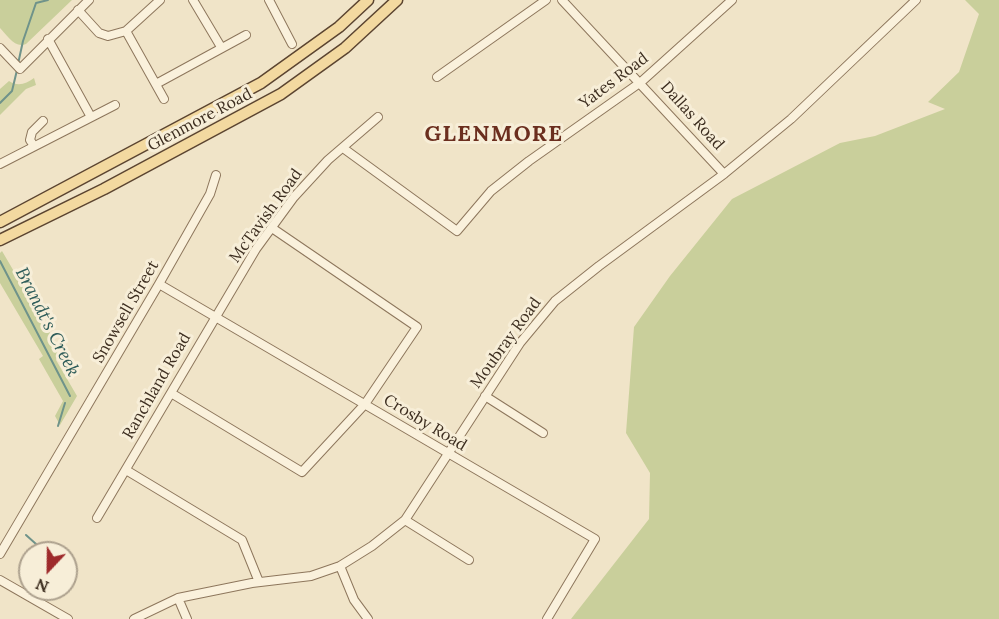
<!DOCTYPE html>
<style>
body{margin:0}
#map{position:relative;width:999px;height:619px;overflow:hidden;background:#f0e4c8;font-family:Lora,serif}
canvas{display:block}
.north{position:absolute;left:18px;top:541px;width:60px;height:60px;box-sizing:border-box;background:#f7eed8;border:2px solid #ada18e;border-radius:50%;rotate:202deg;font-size:16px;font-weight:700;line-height:24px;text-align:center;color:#3d2e20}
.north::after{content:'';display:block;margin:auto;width:21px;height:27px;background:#9e2a2b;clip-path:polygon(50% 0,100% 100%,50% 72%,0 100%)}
</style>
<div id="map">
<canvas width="999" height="619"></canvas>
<div class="north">N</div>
</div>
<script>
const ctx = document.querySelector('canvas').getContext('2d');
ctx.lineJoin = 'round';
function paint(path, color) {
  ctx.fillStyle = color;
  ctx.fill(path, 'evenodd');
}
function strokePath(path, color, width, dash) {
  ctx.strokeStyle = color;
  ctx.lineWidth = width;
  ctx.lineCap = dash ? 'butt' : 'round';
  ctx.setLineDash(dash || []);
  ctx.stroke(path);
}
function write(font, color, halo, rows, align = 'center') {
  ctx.font = font + ' Lora,serif';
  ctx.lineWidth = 6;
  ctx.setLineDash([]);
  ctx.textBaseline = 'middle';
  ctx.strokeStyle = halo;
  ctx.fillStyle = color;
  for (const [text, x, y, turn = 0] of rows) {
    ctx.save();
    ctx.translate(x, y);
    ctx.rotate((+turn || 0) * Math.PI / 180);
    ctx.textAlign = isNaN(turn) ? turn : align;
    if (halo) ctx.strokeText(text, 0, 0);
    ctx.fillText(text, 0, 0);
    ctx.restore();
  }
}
const green = new Path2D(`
 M0,0h72l-46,44c-11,5 -19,-9 -26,-16z
 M965,0h34v619h-428l78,-100 1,-46 -24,-40 8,-106 36,-51 62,-77 108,-56 35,-7 70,-27 -17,-7 31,-30 20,-58z
 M34,78l2,7 -10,4 -26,26v-26l9,-8c9,6 17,3 25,-3z
 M2,251l58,99 -4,10 21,36 -17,29 -5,-9 8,-15 -24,-42 4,-3 -43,-73v-30z`);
const stream = new Path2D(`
 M18,64l5,-23 13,-38 12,-3
 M0,103l12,-12 5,-21
 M0,261l70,135
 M58,426l7,-23
 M26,535l20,18`);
const minor = new Path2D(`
 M160,0l-34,31 38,68
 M193,0l28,47
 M269,0l23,44
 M562,0l162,174
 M78,10l21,23 9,3 18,-5
 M48,39l43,78
 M0,48l20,21 69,-69
 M437,77l109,-77
 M156,84l90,-49
 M34,146l-4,-6 2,-8 11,-11
 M343,148l114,83 34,-40 38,-30 112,-79 91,-82
 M0,164l115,-59
 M159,284l436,255 -48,80
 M171,393l131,79 63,-68 52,-77 -145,-99
 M485,396l58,37
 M126,470l116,70 17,42
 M97,518l159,-269 38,-52 34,-37 50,-43
 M405,520l64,40
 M0,554l159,-270 51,-90 6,-19
 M340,566l14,34 14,19
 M0,580l68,39
 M178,598l9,21
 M134,619l44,-21 74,-15 59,-7 29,-10 32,-20 33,-26 115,-177 35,-42 44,-35 125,-92 67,-55 125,-119`);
const major = new Path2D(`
 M0,222l261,-139 78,-56 29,-27
 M0,240l104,-51 177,-95 64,-46 52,-48`);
const streetNames = [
 ["Yates Road",614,81,-37],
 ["Dallas Road",692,116,48],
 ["Glenmore Road",200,120,-28],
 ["McTavish Road",266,216,-54],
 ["Snowsell Street",126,312,-60],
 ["Moubray Road",506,343,-54],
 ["Ranchland Road",157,386,-60],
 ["Crosby Road",425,423,31]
];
const waterNames = [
 ["Brandt's Creek",47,322,63]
];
const districtNames = [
 ["GLENMORE",494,135]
];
paint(green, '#c9cf9b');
strokePath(stream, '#6f938a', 2);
strokePath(minor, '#8d765c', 10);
strokePath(major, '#5b4430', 13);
strokePath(minor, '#faf1dc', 8);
strokePath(major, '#f3d9a0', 10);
write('16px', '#3d2e20', '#f7eed8', streetNames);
write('italic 18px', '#2f5d5a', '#f7eed8', waterNames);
ctx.letterSpacing = '1.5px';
write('bold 22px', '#6b2e1e', '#f7eed8', districtNames);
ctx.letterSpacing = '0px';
</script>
